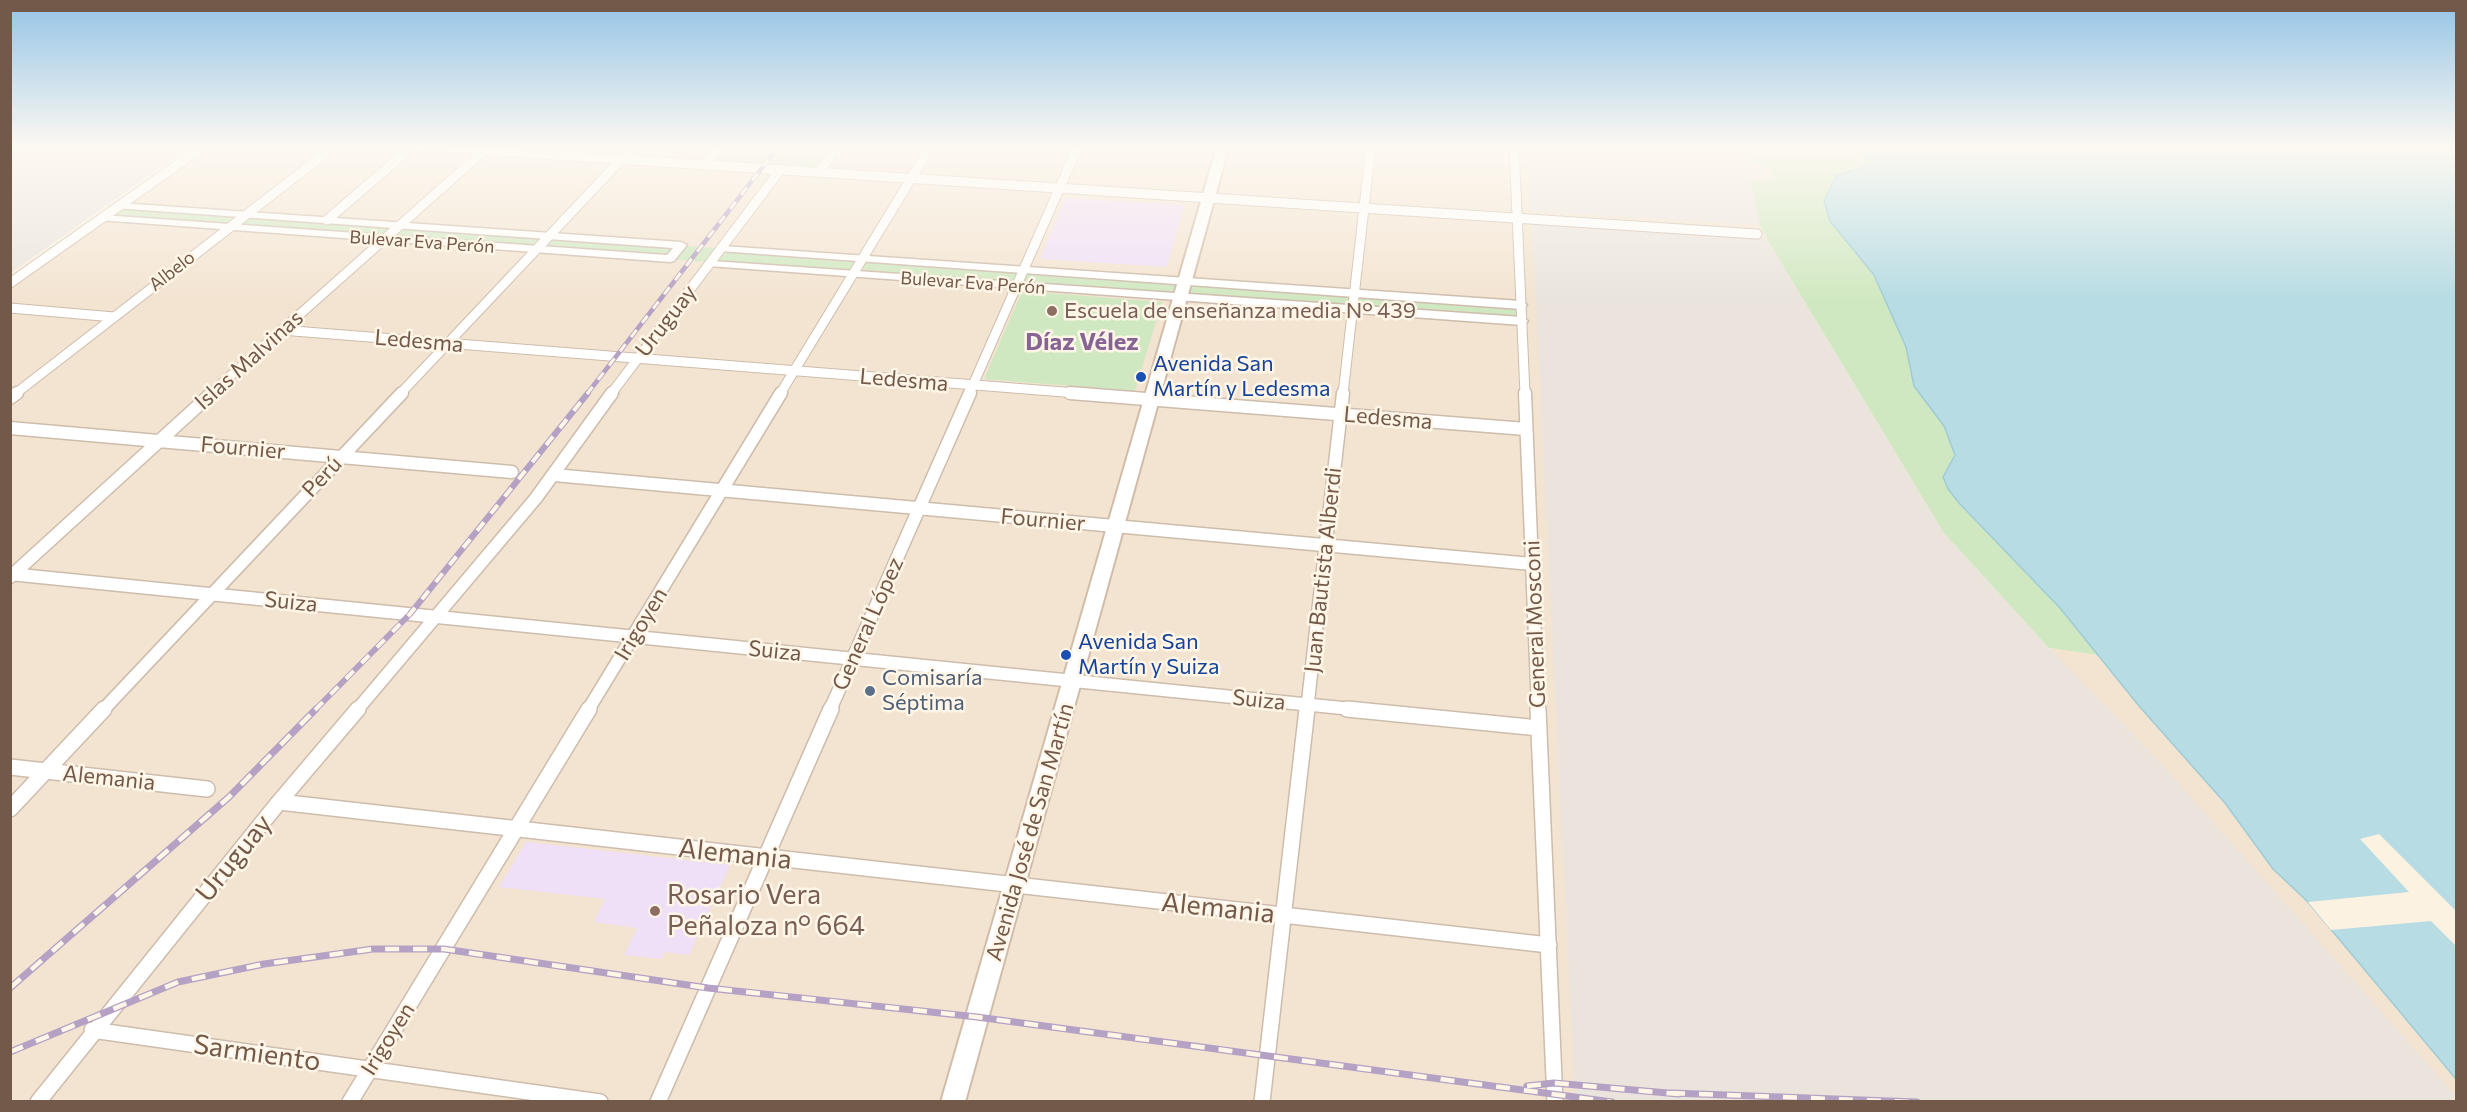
<!DOCTYPE html>
<meta charset="utf-8">
<style>
body{margin:0}
#map{position:relative;width:2467px;height:1112px;overflow:hidden;background:#fbf2e2;font-family:Commissioner,sans-serif}
canvas{display:block}
.frame{position:absolute;inset:0;border:12px solid #725949;pointer-events:none}
</style>
<div id="map">
<canvas width="2467" height="1112"></canvas>
<div class="frame"></div>
</div>
<script>
const ctx = document.querySelector('canvas').getContext('2d');
ctx.lineJoin = 'round';
function paint(path, color) {
  ctx.fillStyle = color;
  ctx.fill(path, 'evenodd');
}
function strokePath(path, color, width, dash) {
  ctx.strokeStyle = color;
  ctx.lineWidth = width;
  ctx.lineCap = dash ? 'butt' : 'round';
  ctx.setLineDash(dash || []);
  ctx.stroke(path);
}
function write(font, color, halo, rows, align = 'center') {
  ctx.font = font + ' Commissioner,sans-serif';
  ctx.lineWidth = 5;
  ctx.setLineDash([]);
  ctx.textBaseline = 'middle';
  ctx.strokeStyle = halo;
  ctx.fillStyle = color;
  for (const [text, x, y, turn = 0] of rows) {
    ctx.save();
    ctx.translate(x, y);
    ctx.rotate((+turn || 0) * Math.PI / 180);
    ctx.textAlign = isNaN(turn) ? turn : align;
    if (halo) ctx.strokeText(text, 0, 0);
    ctx.fillText(text, 0, 0);
    ctx.restore();
  }
}
const residential = new Path2D(`
 M204,146h1538l12,18 12,2 -6,59 7,14 177,294 105,115 49,7 127,148 48,66 35,33 148,177v22h-2445l-1,-818z`);
const industrial = new Path2D(`
 M11,146h180l-180,127z
 M1528,146h214l12,18 12,2 10,15 -25,1 9,43 -229,-14z
 M1532,224l235,15 177,294 105,115 111,114 296,334v5h-881z`);
const education = new Path2D(`
 M1065,198l119,7 -17,62 -127,-8z
 M526,842l133,15 71,8 -41,90 -24,-3 -4,7 -37,-4 13,-27 -43,-6 11,-23 -106,-12z`);
const green = new Path2D(`
 M727,146h103l-15,22 -101,-6z
 M1742,146l119,1 7,16c-11,9 -28,6 -36,18l-2,40 44,54 22,45 10,27 5,27 33,52 11,29 -12,22 16,26 101,105 38,47 -49,-7 -105,-115 -177,-294 -7,-14 -9,-44 25,-1 -10,-14 -12,-1z
 M119,206l1402,99 1,16 -1420,-103z
 M1022,291l140,11 -27,89 -151,-12z`);
const water = new Path2D(`
 M1859,146h597v933l-148,-177 -35,-33 -48,-66 -86,-97 -79,-98 -101,-105 -11,-14 -5,-12 12,-22 -11,-29 -30,-40 -8,-39 -32,-72 -44,-54 -6,-20 12,-25 27,-9 5,-4z`);
const pier = new Path2D(`
 M2379,834l77,77v35l-25,-25 -100,9 -23,-28 101,-10 -49,-53z`);
const minorFar2 = new Path2D(`
 M419,146l1338,88
 M1514,146l11,248
 M705,164l15,-18
 M819,172l18,-26
 M327,220l86,-74
 M10,283l194,-137
 M10,308l104,9
 M281,330l808,64
 M15,394l320,-248
 M210,394l277,-246
 M400,394l234,-248
 M611,394l170,-225
 M780,394l151,-248
 M969,394l109,-248
 M1343,394l28,-248`);
const minorFar1 = new Path2D(`
 M1070,393l456,36
 M1525,393l13,317
 M10,398l7,-5
 M10,428l502,44
 M554,475l978,89
 M10,574l1352,136
 M10,577l202,-184
 M103,710l299,-317
 M357,710l179,-212 76,-105
 M588,710l193,-317
 M830,710l140,-317
 M1307,710l36,-317`);
const minor = new Path2D(`
 M1347,709l192,19
 M1538,709l17,393
 M10,767l197,22
 M279,802l1270,143
 M10,809l94,-100
 M92,1030l508,72
 M38,1102l241,-300 79,-93
 M350,1102l239,-393
 M658,1102l173,-393
 M1262,1102l45,-393`);
const tertiary = new Path2D(`
 M119,203l562,39 6,3 -13,16 -4,1 -572,-42 -2,-2 6,-3 565,40 6,-7 -558,-40v-4z
 M723,246l798,55 6,4 -6,4 -802,-58v-4z
 M712,261l810,56 6,4 -6,4 -814,-59v-4z`);
const secondary = new Path2D(`
 M1217,146h12l-264,956h-24z`);
const railFar2 = new Path2D(`
 M587,394l192,-248`);
const railFar1 = new Path2D(`
 M315,710l95,-96 178,-221`);
const rail = new Path2D(`
 M10,988l219,-191 87,-88
 M10,1052l168,-70 86,-18 109,-15h71l264,39 269,29 635,85
 M1527,1086l27,-3 125,11
 M1671,1093l246,9`);
const markers = [
 [1052,311,6,"#8d6e63"],
 [1141,377,6,"#1a4fb4"],
 [1066,655,6,"#1a4fb4"],
 [870,691,6,"#5c6f8a"],
 [655,911,6,"#8d6e63"]
];
const farStreetnames = [
 ["Bulevar Eva Perón",422,242,4],
 ["Albelo",172,271,-38],
 ["Bulevar Eva Perón",973,283,4]
];
const educationNames = [
 ["Escuela de enseñanza media N° 439",1064,311]
];
const streetNames = [
 ["Uruguay",666,321,-52],
 ["Ledesma",419,341,5],
 ["Islas Malvinas",249,360,-42],
 ["Ledesma",904,380,5],
 ["Ledesma",1388,418,5],
 ["Fournier",243,448,5],
 ["Perú",322,477,-47],
 ["Fournier",1043,520,5],
 ["Juan Bautista Alberdi",1323,570,-84],
 ["Suiza",291,602,6],
 ["Irigoyen",641,624,-59],
 ["General López",868,624,-66],
 ["General Mosconi",1535,624,-92],
 ["Suiza",775,651,6],
 ["Suiza",1259,700,6],
 ["Alemania",109,778,6],
 ["Avenida José de San Martín",1030,832,-74],
 ["Irigoyen",388,1039,-58]
];
const transitNames = [
 ["Avenida San",1153,364],
 ["Martín y Ledesma",1153,389],
 ["Avenida San",1078,642],
 ["Martín y Suiza",1078,667]
];
const serviceNames = [
 ["Comisaría",882,678],
 ["Séptima",882,703]
];
const neighbourhoodNames = [
 ["Díaz Vélez",1082,342]
];
const nearStreetnames = [
 ["Alemania",735,854,6],
 ["Uruguay",234,858,-51],
 ["Alemania",1218,908,6],
 ["Sarmiento",257,1053,8]
];
const nearEducationnames = [
 ["Rosario Vera",667,895],
 ["Peñaloza n° 664",667,926]
];
paint(residential, '#f3e4d1');
paint(industrial, '#eae4dd');
paint(education, '#efdff7');
paint(green, '#d0e8c1');
paint(water, '#b7dce4');
strokePath(water, '#9eccd6', 1.5);
paint(pier, '#fbf2e2');
strokePath(minorFar2, '#cebcac', 11);
strokePath(minorFar1, '#cebcac', 15);
strokePath(minor, '#cebcac', 18);
strokePath(tertiary, '#cebcac', 3);
strokePath(secondary, '#d1bca9', 4);
strokePath(minorFar2, '#fff', 9);
strokePath(minorFar1, '#fff', 12);
strokePath(minor, '#fff', 15);
paint(tertiary, '#fff');
paint(secondary, '#fff');
strokePath(railFar2, '#b5a1c4', 4.5);
strokePath(railFar1, '#b5a1c4', 6);
strokePath(rail, '#b5a1c4', 7);
strokePath(railFar2, '#fff6e8', 3, [9]);
strokePath(railFar1, '#fff6e8', 4, [11]);
strokePath(rail, '#fff6e8', 4.5, [14]);
const sky = ctx.createLinearGradient(0, 0, 0, 301);
sky.addColorStop(0, '#94c4e6');
sky.addColorStop(0.49, '#fdf9f2');
sky.addColorStop(1, '#fdf9f200');
ctx.fillStyle = sky;
ctx.fillRect(0, 0, 2467, 301);
for (const [x, y, r, color] of markers) {
  const dot = new Path2D();
  dot.arc(x, y, r, 0, 2 * Math.PI);
  ctx.fillStyle = color;
  ctx.fill(dot);
  strokePath(dot, '#fff6e8', 2);
}
write('18px', '#725949', '#fff6e8', farStreetnames);
write('22px', '#785e54', '#fff6e8', educationNames, 'left');
write('22px', '#725949', '#fff6e8', streetNames);
write('22px', '#164399', '#fff6e8', transitNames, 'left');
write('22px', '#4e5e75', '#fff6e8', serviceNames, 'left');
write('bold 24px', '#866595', '#fff6e8', neighbourhoodNames);
write('27px', '#725949', '#fff6e8', nearStreetnames);
write('27px', '#785e54', '#fff6e8', nearEducationnames, 'left');
</script>
